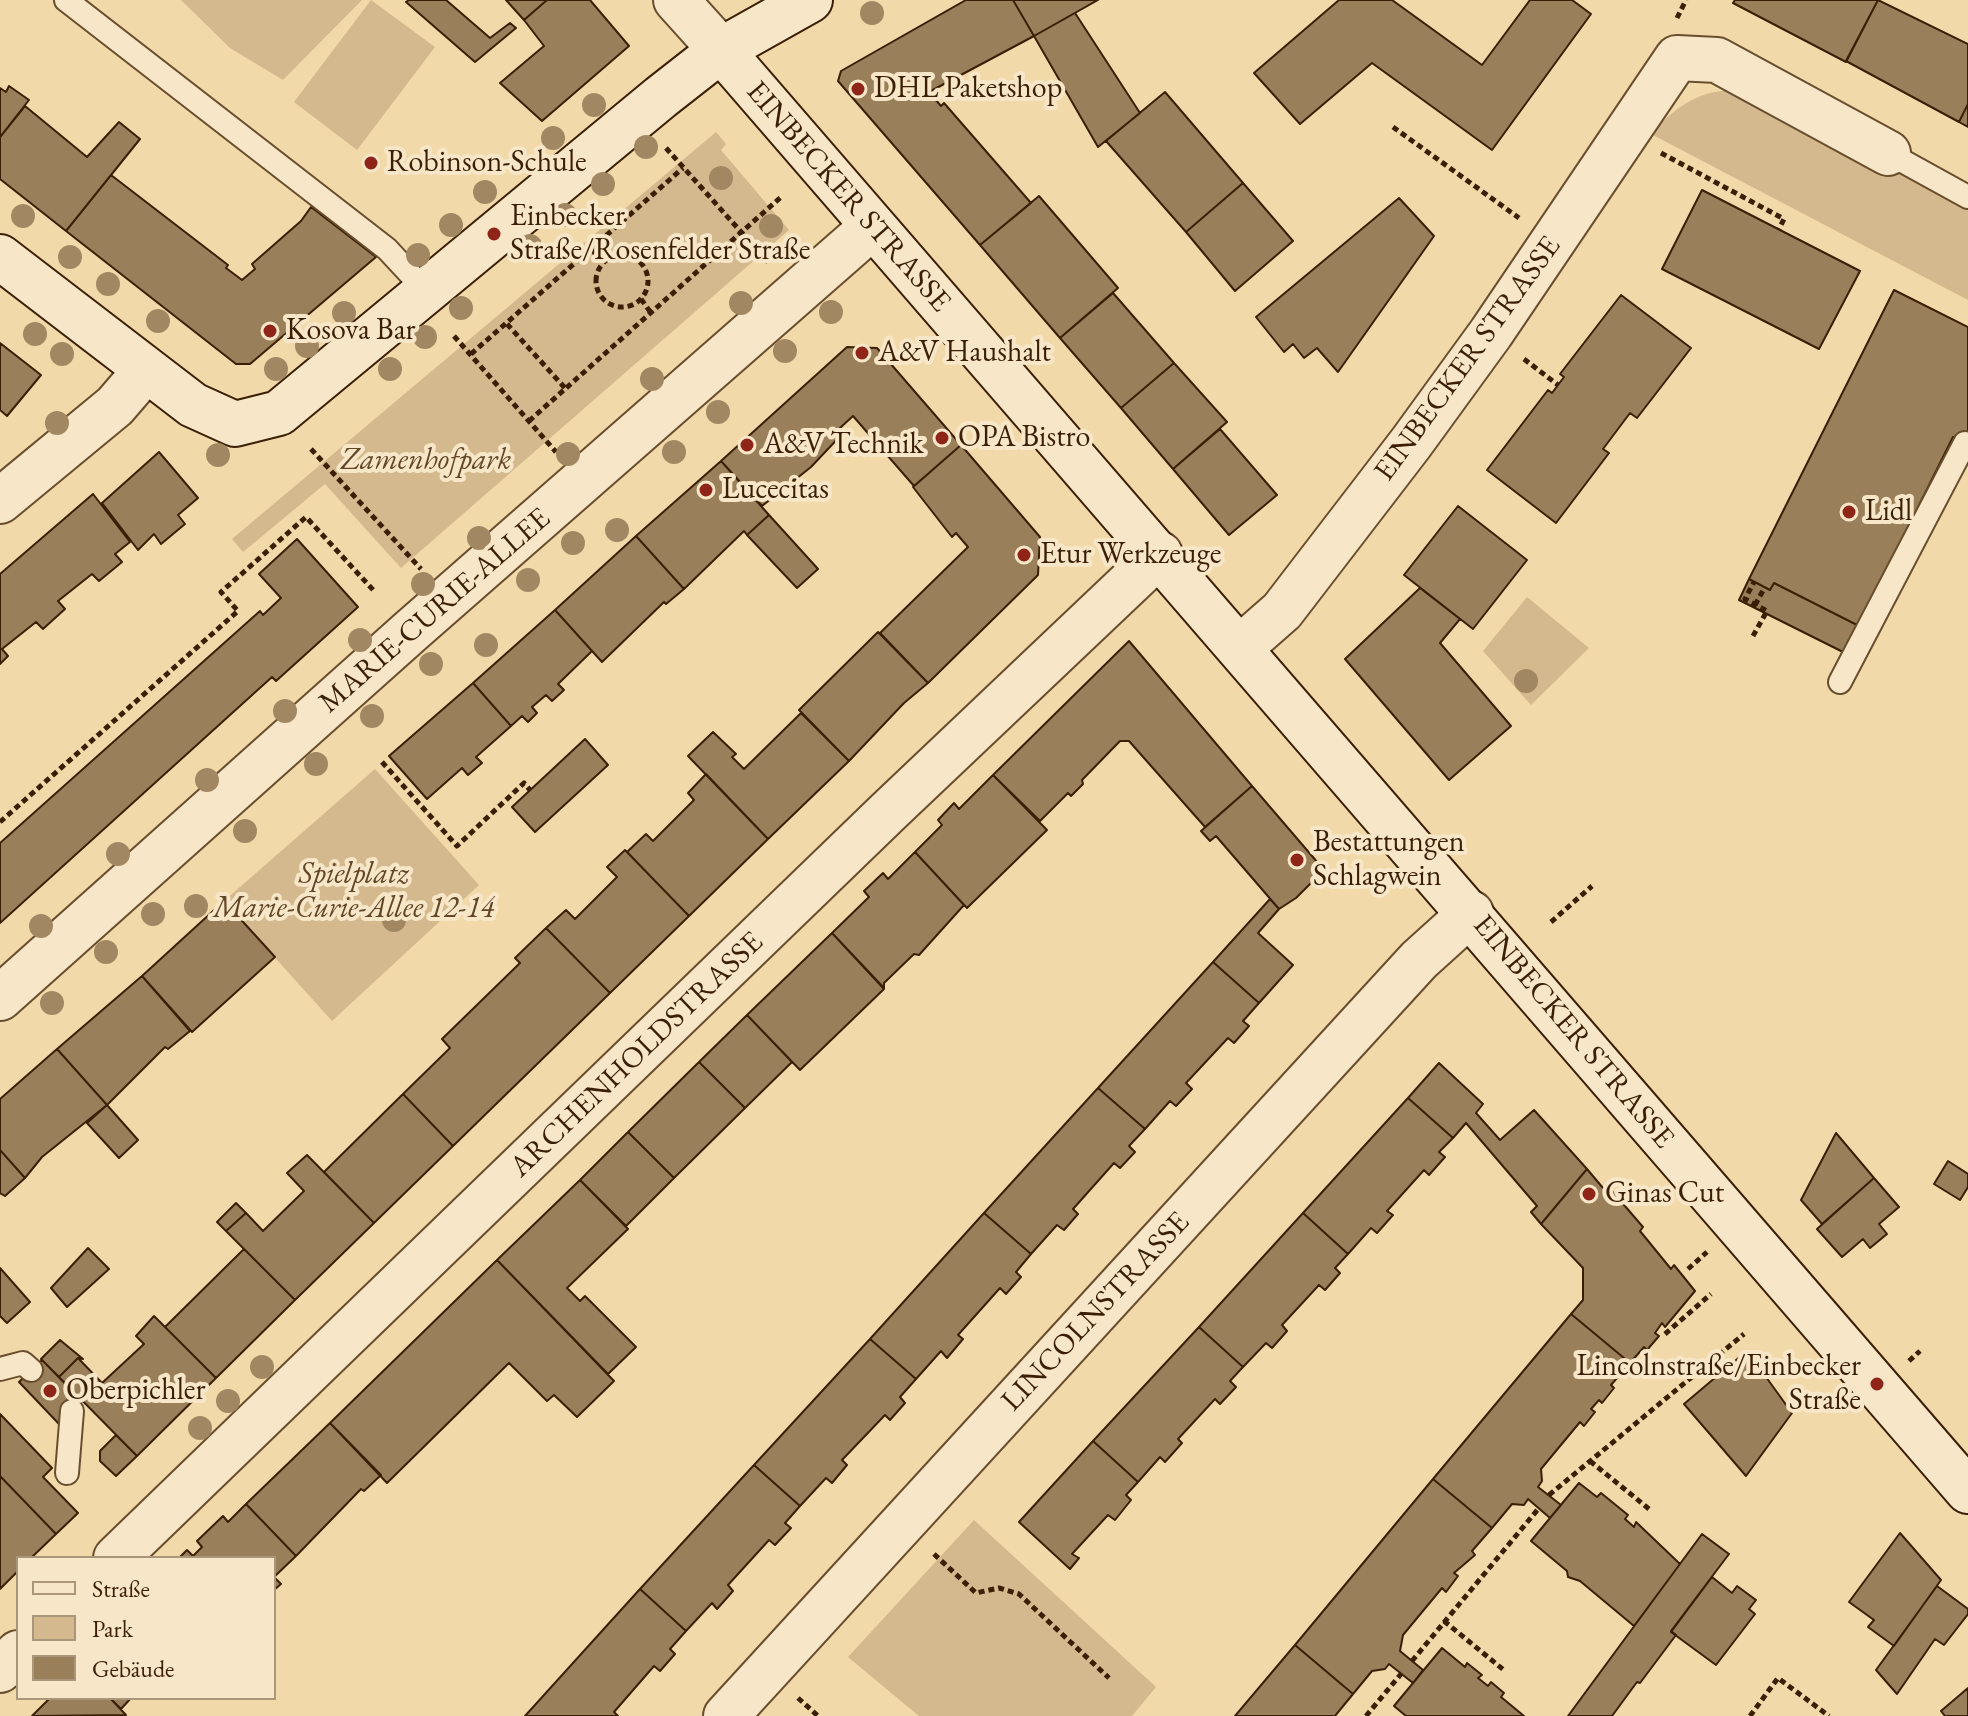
<!DOCTYPE html>
<meta charset="utf-8">
<style>
body{margin:0}
#map{position:relative;width:1968px;height:1716px;overflow:hidden;background:#f2d9a9;font-family:"EB Garamond",serif}
canvas{display:block}
.legend{position:absolute;left:16px;top:1556px;width:260px;height:144px;box-sizing:border-box;background:#f7e6c7;border:2px solid #ac9679;margin:0;padding:10px 14px;list-style:none;font-size:24px;color:#3b1f05}
.legend li{display:flex;align-items:center;gap:16px;height:40px}
.legend b{width:40px;border:2px solid #ac9679}
</style>
<div id="map">
<canvas width="1968" height="1716"></canvas>
<ul class="legend">
<li><b style="height:10px;background:#f7e6c7"></b>Straße</li>
<li><b style="height:22px;background:#d3b98d"></b>Park</li>
<li><b style="height:22px;background:#9a805a"></b>Gebäude</li>
</ul>
</div>
<script>
const ctx = document.querySelector('canvas').getContext('2d');
ctx.lineJoin = 'round';
function paint(path, color) {
  ctx.fillStyle = color;
  ctx.fill(path, 'evenodd');
}
function strokePath(path, color, width, dash) {
  ctx.strokeStyle = color;
  ctx.lineWidth = width;
  ctx.lineCap = dash ? 'butt' : 'round';
  ctx.setLineDash(dash || []);
  ctx.stroke(path);
}
function write(font, color, halo, rows, align = 'center') {
  ctx.font = font + ' "EB Garamond",serif';
  ctx.lineWidth = 8;
  ctx.setLineDash([]);
  ctx.textBaseline = 'middle';
  ctx.strokeStyle = halo;
  ctx.fillStyle = color;
  for (const [text, x, y, turn = 0] of rows) {
    ctx.save();
    ctx.translate(x, y);
    ctx.rotate((+turn || 0) * Math.PI / 180);
    ctx.textAlign = isNaN(turn) ? turn : align;
    if (halo) ctx.strokeText(text, 0, 0);
    ctx.fillText(text, 0, 0);
    ctx.restore();
  }
}
const green = new Path2D(`
 M181,0h181l-79,80 -53,-32z
 M371,0l64,47 -78,103 -63,-48z
 M1731,90l24,6 213,114v90l-317,-166c23,-26 45,-42 80,-44z
 M716,132l10,12 -5,6 68,80 -388,338 -76,-84 -82,68 -11,-13z
 M1527,597l62,51 -58,57 -48,-54z
 M375,769l104,116 -147,136 -108,-120z
 M974,1520l182,167 -24,29h-213l-71,-59z`);
const building = new Path2D(`
 M409,0h37l44,38 20,-15 6,5 -41,34 -69,-60z
 M506,0h41l-23,20z
 M547,0h43l39,46 -87,75 -42,-38 44,-37 -20,-26z
 M966,0h47l21,36 -105,56 12,14 3,-3 87,100 -51,42 -142,-164 3,-10z
 M1013,0h85l-64,36z
 M1339,0h53l90,65 48,-65h42l19,14 -99,136 -120,-87 -72,61 -46,-51z
 M1735,0h143l-32,62 -113,-59z
 M1878,0l90,44v60l-9,18 -113,-61z
 M1075,13l65,100 -42,34 -64,-111z
 M9,86l20,14 -29,37v-49l6,4z
 M1165,92l78,91 -57,49 -80,-91z
 M1968,104v23l-9,-5z
 M25,106l62,51 32,-35 21,17 -74,92 -66,-52v-42z
 M111,175l117,90 -2,3 16,12 13,-11 -3,-5 49,-43 10,-14 65,50 -126,107h-14l-170,-133z
 M1243,183l50,58 -58,50 -49,-59z
 M1702,190l158,81 -41,78 -157,-80z
 M1039,196l79,92 -58,50 -80,-93z
 M1399,198l35,38 -96,136 -21,-24 -13,10 -11,-14 -9,8 -28,-35z
 M1894,290l74,37v117l-15,-7 -94,189 -85,-43 -4,7 -21,-11z
 M1113,293l61,70 -53,45 -61,-70z
 M1621,295l70,53 -54,70 -7,-5 -27,36 6,4 -53,70 -69,-53 61,-80 4,3 12,-16 -4,-3z
 M0,343l41,32 -34,41 -7,-6z
 M847,347l30,1 84,97 -47,41 -61,-70 -13,12 4,4 -33,35 -49,39 -41,-45z
 M1174,363l53,59 -54,47 -52,-61z
 M1220,429l57,66 -48,40 -56,-66z
 M961,445l79,92 -2,38 -110,108 -48,-50 88,-86 -12,-14 -4,4 -39,-50z
 M159,452l39,46 -20,17 7,9 -24,20 -7,-10 -16,16 -36,-47z
 M721,461l48,54 -22,20 -3,-4 -60,58 -48,-53z
 M93,494l37,48 -15,12 7,8 -23,19 -7,-7 -34,27 7,8 -22,20 -7,-7 -34,27 6,7 -8,8v-90z
 M1458,506l69,54 -54,69 -69,-54z
 M769,515l49,54 -21,19 -50,-53z
 M636,536l48,53 -18,15 -2,-2 -62,60 -47,-52z
 M297,539l61,68 -82,74 -4,-4 -272,246v-80l260,-232 3,4 18,-17 -22,-24z
 M1749,579l21,11 4,-7 85,43 -14,27 -106,-53z
 M1420,588l40,31 -20,24 71,83 -62,54 -104,-121z
 M555,610l37,41 -34,33 6,6 -12,11 -6,-6 -14,12 5,6 -9,9 -6,-6 -11,10 -38,-43z
 M878,632l50,51 -24,20 -55,58 -50,-51z
 M1129,641l123,145 -47,41 -76,-86h-9l-38,39 1,4 -12,12 -3,-3 -28,28 -47,-46z
 M473,683l38,43 -35,31 6,6 -14,12 -6,-7 -35,31 -38,-43z
 M801,713l48,48 -81,78 -80,-83 25,-24 23,22 -4,3 12,12z
 M585,739l23,26 -73,67 -23,-25z
 M706,774l62,65 -79,77 -62,-64 19,-18 7,7 41,-41 -6,-7z
 M993,775l54,55 -80,78 -52,-56 27,-27 -4,-5 16,-17 5,6z
 M1252,786l72,84 -28,28 -17,11 -63,-73 -6,5 -9,-10z
 M625,850l64,66 -79,77 -64,-65 20,-18 9,9 42,-42 -10,-10z
 M915,852l49,53 -45,50 -5,-1 -30,29v5l-52,-55 37,-36 -5,-6 19,-18 5,6z
 M1270,899l9,10 -21,24 35,32 -34,38 -46,-41z
 M224,901l51,56 -83,75 -50,-56z
 M546,928l64,65 -157,153 -50,-52 47,-46 -8,-9 78,-76 -5,-5z
 M832,933l52,56 -84,81 -53,-55z
 M1213,962l46,41 -16,18 6,5 -15,17 -6,-5 -42,45 6,6 -16,17 -6,-5 -25,28 -47,-41z
 M142,976l48,55 -22,18 -3,-2 -58,58 -50,-56z
 M747,1015l45,47 -47,46 -46,-46z
 M57,1049l50,56 -65,52 -17,21 -25,-28v-51z
 M699,1062l46,46 -71,70 -46,-46z
 M1439,1063l44,41 -7,9 24,27 34,-30 53,59 -46,55 -10,-12 6,-6 -71,-83 -13,15 -45,-40z
 M1098,1088l47,41 -16,17 6,6 -15,16 -6,-5 -41,46 5,5 -14,16 -7,-5 -26,29 -47,-41z
 M403,1094l50,52 -79,77 -50,-51z
 M1408,1098l45,40 -14,14 6,5 -16,18 -5,-5 -37,41 6,4 -16,18 -6,-5 -23,26 -45,-41z
 M107,1105l31,35 -19,18 -32,-35z
 M628,1132l46,46 -48,48 -46,-46z
 M1836,1133l38,45 -52,46 -21,-24z
 M0,1150l25,28 -20,18 -5,-3z
 M307,1155l67,68 -79,77 -69,-69 20,-18 17,18 41,-40 -17,-18z
 M1948,1161l20,13v13l-8,13 -26,-16z
 M1587,1169l21,25 4,-3 31,36 -3,4 31,38 3,-4 21,26 -30,36 -3,-4 -7,10 4,3 -12,14 -3,-3 -14,16 -59,-49 12,-14v-32l-42,-44z
 M1874,1178l25,29 -20,17 8,10 -17,14 -7,-9 -21,18 -25,-28z
 M580,1180l48,49 -61,59 13,13 5,-5 51,51 -28,27 -111,-114z
 M236,1203l10,10 -20,18 -9,-9z
 M984,1213l47,41 -15,18 5,5 -15,17 -6,-6 -17,19 -25,28 5,4 -16,19 -6,-7 -25,28 -46,-40z
 M1303,1213l45,41 -13,14 5,5 -15,17 -6,-5 -37,40 5,6 -15,17 -6,-5 -23,24 -44,-40z
 M88,1248l21,21 -42,38 -16,-19z
 M244,1249l51,51 -79,78 -51,-51z
 M497,1260l117,121 -37,36 -23,-22 -7,6 -38,-38 -122,120 -57,-60z
 M0,1268l30,34 -23,21 -7,-7z
 M1571,1314l59,49 -19,22 3,3 -12,15 -3,-3 -8,9 4,3 -11,14 -4,-4 -39,47 1,12 -4,6 23,18 -11,13 -22,-19 -4,6 -12,-1 -20,24 -59,-49z
 M154,1316l62,62 -79,78 -78,-79 19,-19 24,25 42,-39 -8,-8z
 M1199,1327l44,40 -13,14 6,6 -16,17 -5,-5 -37,40 4,4 -17,19 -5,-5 -22,25 -45,-41z
 M870,1339l46,40 -16,18 5,6 -15,17 -5,-5 -43,45 5,5 -15,18 -6,-5 -26,28 -46,-41z
 M60,1340l23,19 -5,-1 -19,19 -18,-18z
 M1742,1355l19,22h5l26,36 -46,63 -62,-72z
 M42,1360l40,41 -23,23 -40,-42z
 M0,1414l52,54 -9,9 35,36 -22,21 -56,-58z
 M330,1423l51,52 -17,16 -3,-2 -65,67 -50,-52z
 M116,1435l21,21 -21,20 -16,-15v-10z
 M1093,1441l45,41 -12,13 5,5 -16,20 -7,-5 -36,39 7,4 -9,11 -51,-47z
 M754,1465l46,41 -15,17 6,5 -16,17 -6,-5 -41,45 5,6 -16,18 -5,-6 -26,28 -46,-42z
 M0,1476l56,58 -25,24h-13v13l-18,18z
 M1433,1479l59,49 -20,23 3,4 -21,18 4,3 -12,16 -4,-4 -39,47 -3,16 23,19 -10,13 -24,-19 -4,5 -13,2 -19,23 -58,-49z
 M1579,1483l18,14 4,-4 27,22 -3,4 9,8 2,-5 44,42 -46,62 -54,-45 -12,-4 -1,-6 -36,-30z
 M246,1504l50,52 -22,21 7,7 -7,6v-32h-95l8,-8 6,6 9,-9 -5,-6 26,-25 5,6z
 M1900,1533l41,47 -47,66 -26,-19 6,-7 -25,-18z
 M1702,1534l27,20 -58,77 5,4 -36,48 -3,-1 -25,34h-44z
 M1712,1577l20,16 5,-7 19,14 -7,9 6,5 -39,51 -45,-33z
 M1937,1586l31,23v5l-24,31 -9,-6 -38,55 -21,-24z
 M640,1589l46,42 -16,18 5,5 -15,17 -6,-5 -40,46 4,4h-93z
 M1295,1645l58,49 -18,22h-100z
 M1442,1648l23,19 2,-4 15,12 -4,3 10,8 3,-4 13,11 -3,4 23,19h-118l-12,-10z
 M1968,1688v28h-23l-4,-5z
 M50,1698h60l16,17 -94,1z
 M110,1698h21l-10,11z`);
const path = new Path2D(`
 M1677,18l9,-18
 M1393,127l126,91
 M666,148l102,114
 M1661,153l123,66 -5,10
 M591,249l12,13
 M596 281a26 26 0 1 1 52 0a26 26 0 1 1-52 0Z
 M641,299l10,14
 M507,324l58,64
 M454,336l102,116
 M471,354l212,-186
 M1524,359l34,26
 M529,421l252,-224
 M311,449l110,120
 M1755,605l10,-18
 M1753,636l14,-25 -22,-12 9,-17
 M382,762l75,84 67,-63 6,7
 M0,822l238,-211 -17,-19 85,-75 69,75
 M1551,922l41,-36
 M1688,1269l19,-17
 M1665,1334l46,-40
 M1909,1361l11,-10
 M1590,1461l59,48
 M1549,1495l195,-161
 M934,1554l42,39 23,-5 20,6 90,84
 M1444,1621l61,50
 M1412,1661l127,-153
 M798,1698l20,18
 M1366,1716l35,-42
 M1750,1716l28,-38 51,38`);
const lane = new Path2D(`
 M66,0l321,249 40,43
 M1888,153l80,44
 M1840,682l125,-239
 M0,1369l23,-6 8,7
 M67,1473l5,-62`);
const street = new Path2D(`
 M676,0l45,50
 M0,501l115,-95 31,-36
 M1241,647l41,-36 129,-168 80,-110 186,-275 40,2 171,93
 M0,998l412,-368 460,-403
 M116,1558l773,-747 271,-257
 M0,1670l18,-17
 M726,1716l693,-756 52,-47`);
const secondary = new Path2D(`
 M721,50l1247,1441
 M0,257l193,148 42,19 44,-11 382,-316 60,-47 89,-50`);
const trees = [
 [872,13],
 [594,105],
 [553,138],
 [646,147],
 [721,178],
 [603,184],
 [485,192],
 [565,215],
 [23,216],
 [451,225],
 [771,226],
 [530,246],
 [418,255],
 [70,257],
 [108,284],
 [741,303],
 [461,308],
 [831,312],
 [344,313],
 [158,321],
 [35,334],
 [425,337],
 [307,346],
 [785,351],
 [62,354],
 [276,369],
 [390,369],
 [652,379],
 [718,412],
 [57,423],
 [674,452],
 [568,454],
 [218,455],
 [617,530],
 [479,538],
 [573,543],
 [528,580],
 [423,584],
 [360,640],
 [486,645],
 [431,664],
 [1526,681],
 [285,711],
 [372,716],
 [316,764],
 [207,780],
 [245,831],
 [118,854],
 [196,906],
 [153,914],
 [394,920],
 [41,926],
 [106,952],
 [52,1003],
 [262,1367],
 [228,1401],
 [200,1428]
];
const markers = [
 [858,89,8,"#8f2418"],
 [371,163,8,"#8f2418"],
 [494,234,8,"#8f2418"],
 [270,331,8,"#8f2418"],
 [862,353,8,"#8f2418"],
 [942,438,8,"#8f2418"],
 [747,445,8,"#8f2418"],
 [706,490,8,"#8f2418"],
 [1849,512,8,"#8f2418"],
 [1024,555,8,"#8f2418"],
 [1297,860,8,"#8f2418"],
 [1589,1194,8,"#8f2418"],
 [1877,1384,8,"#8f2418"],
 [50,1391,8,"#8f2418"]
];
const poiNames = [
 ["DHL Paketshop",874,89],
 ["Robinson-Schule",387,163],
 ["Einbecker",510,217],
 ["Straße/Rosenfelder Straße",510,251],
 ["Kosova Bar",286,331],
 ["A&V Haushalt",878,353],
 ["OPA Bistro",958,438],
 ["A&V Technik",763,445],
 ["Lucecitas",722,490],
 ["Lidl",1865,512],
 ["Etur Werkzeuge",1040,555],
 ["Bestattungen",1313,843],
 ["Schlagwein",1313,877],
 ["Ginas Cut",1605,1194],
 ["Lincolnstraße/Einbecker",1861,1367,"right"],
 ["Straße",1861,1401,"right"],
 ["Oberpichler",66,1391]
];
const streetNames = [
 ["EINBECKER STRASSE",848,197,49],
 ["EINBECKER STRASSE",1468,359,-54],
 ["MARIE-CURIE-ALLEE",435,611,-41],
 ["EINBECKER STRASSE",1573,1032,50],
 ["ARCHENHOLDSTRASSE",637,1055,-44],
 ["LINCOLNSTRASSE",1096,1312,-47]
];
const parkNames = [
 ["Zamenhofpark",426,461],
 ["Spielplatz",354,875],
 ["Marie-Curie-Allee 12-14",354,909]
];
paint(green, '#d3b98d');
paint(building, '#9a805a');
strokePath(building, '#3b1f05', 2);
strokePath(lane, '#694e2e', 26);
strokePath(street, '#694e2e', 48);
strokePath(secondary, '#3b1f05', 48);
strokePath(path, '#3b1f05', 5, [6, 4]);
strokePath(lane, '#f7e6c7', 22);
strokePath(street, '#f7e6c7', 44);
strokePath(secondary, '#f7e6c7', 44);
ctx.fillStyle = '#a28862';
for (const [x, y] of trees) {
  ctx.beginPath();
  ctx.arc(x, y, 12, 0, 2 * Math.PI);
  ctx.fill();
}
for (const [x, y, r, color] of markers) {
  const dot = new Path2D();
  dot.arc(x, y, r, 0, 2 * Math.PI);
  ctx.fillStyle = color;
  ctx.fill(dot);
  strokePath(dot, '#f7e6c7', 3);
}
write('30px', '#3b1f05', '#f7e6c7', poiNames, 'left');
write('30px', '#3b1f05', '#f7e6c7', streetNames);
write('italic 30px', '#614627', '#f7e6c7', parkNames);
</script>
